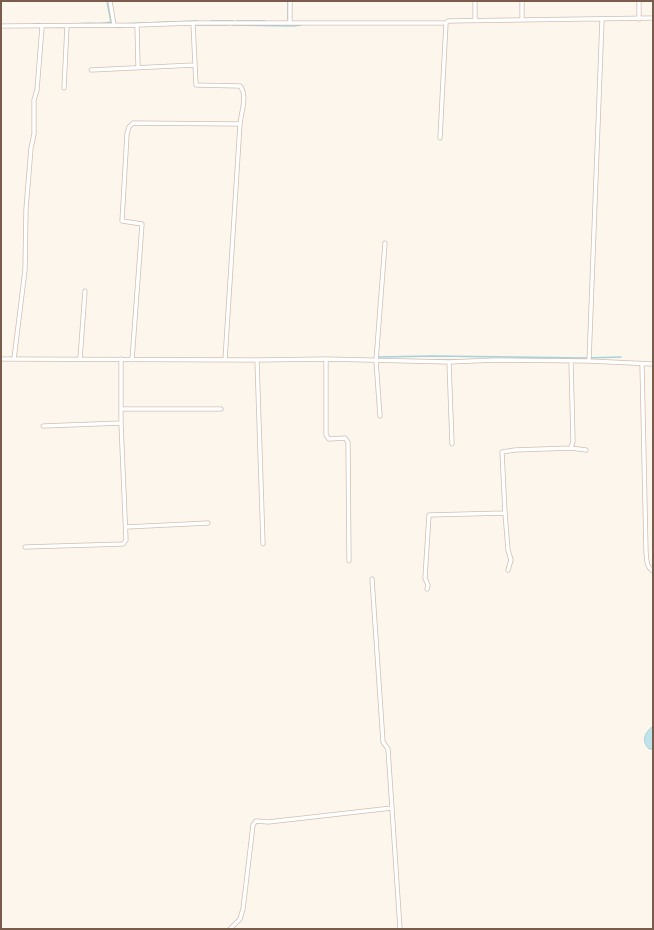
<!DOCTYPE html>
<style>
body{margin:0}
#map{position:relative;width:654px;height:930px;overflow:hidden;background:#fdf6ec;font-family:Mulish,sans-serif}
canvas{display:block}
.frame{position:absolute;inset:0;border:2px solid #7a5c4d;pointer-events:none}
</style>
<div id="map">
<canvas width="654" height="930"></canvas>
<div class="frame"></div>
</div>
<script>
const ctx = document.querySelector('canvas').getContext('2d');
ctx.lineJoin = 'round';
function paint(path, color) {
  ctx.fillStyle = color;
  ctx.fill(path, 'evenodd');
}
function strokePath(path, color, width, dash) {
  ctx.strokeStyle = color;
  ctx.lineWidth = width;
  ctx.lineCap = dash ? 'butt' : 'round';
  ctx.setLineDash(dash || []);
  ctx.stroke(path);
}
const water = new Path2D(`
 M653,726v23h-4c-8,-8 -5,-16 4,-23z`);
const stream = new Path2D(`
 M288,19v-18
 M211,21h22
 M237,21h28
 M34,24h8
 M46,24h26
 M76,24c10,-2 26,1 35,-2l-4,-21
 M117,24l80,-3
 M196,25h32
 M232,25l61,1 8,-1
 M115,27h7
 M379,357l54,-1 153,2 35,-1
 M416,360h42`);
const street = new Path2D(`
 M110,1l4,24
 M639,19v-18
 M475,20v-19
 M522,20v-19
 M193,23l3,62 44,1c8,9 1,27 0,38l-15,236
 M290,23v-22
 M137,25l1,42
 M1,26l136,-1 56,-2h253l2,-2 205,-3
 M91,70l103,-5
 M64,88l3,-62
 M440,138l6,-115
 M1,359l256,1 69,-1 123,3 47,-2 93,1 64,3
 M14,359l11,-89 1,-61 5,-61 3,-14v-34l3,-10 5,-63
 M80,359l5,-68
 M326,359v76l3,4 16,-1 3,4 1,119
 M132,360l10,-136 -20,-3 5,-87 2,-7 4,-4 107,1
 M257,360l6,184
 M571,361l2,80 -2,7
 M589,361l13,-341
 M449,362l3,82
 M642,364l4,188c1,8 0,15 7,19
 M121,409h100
 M380,416l-4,-55 9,-118
 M43,426l78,-3
 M126,527l82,-4
 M25,547l98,-3 3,-4 -5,-117v-64
 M508,570l3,-10 -3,-10 -3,-37 -3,-61 13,-2 56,-2 15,2
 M372,579l11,163 5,7 12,180
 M427,589l1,-4 -3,-7 4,-63 76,-2
 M230,929l10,-10 3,-10 10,-84 3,-4 12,1 124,-14`);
paint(water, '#bfe3e8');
strokePath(water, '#a5d3da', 1);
strokePath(stream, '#a5d3da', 1.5);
strokePath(street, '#d1beb0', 5);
strokePath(street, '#fff', 3.5);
</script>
